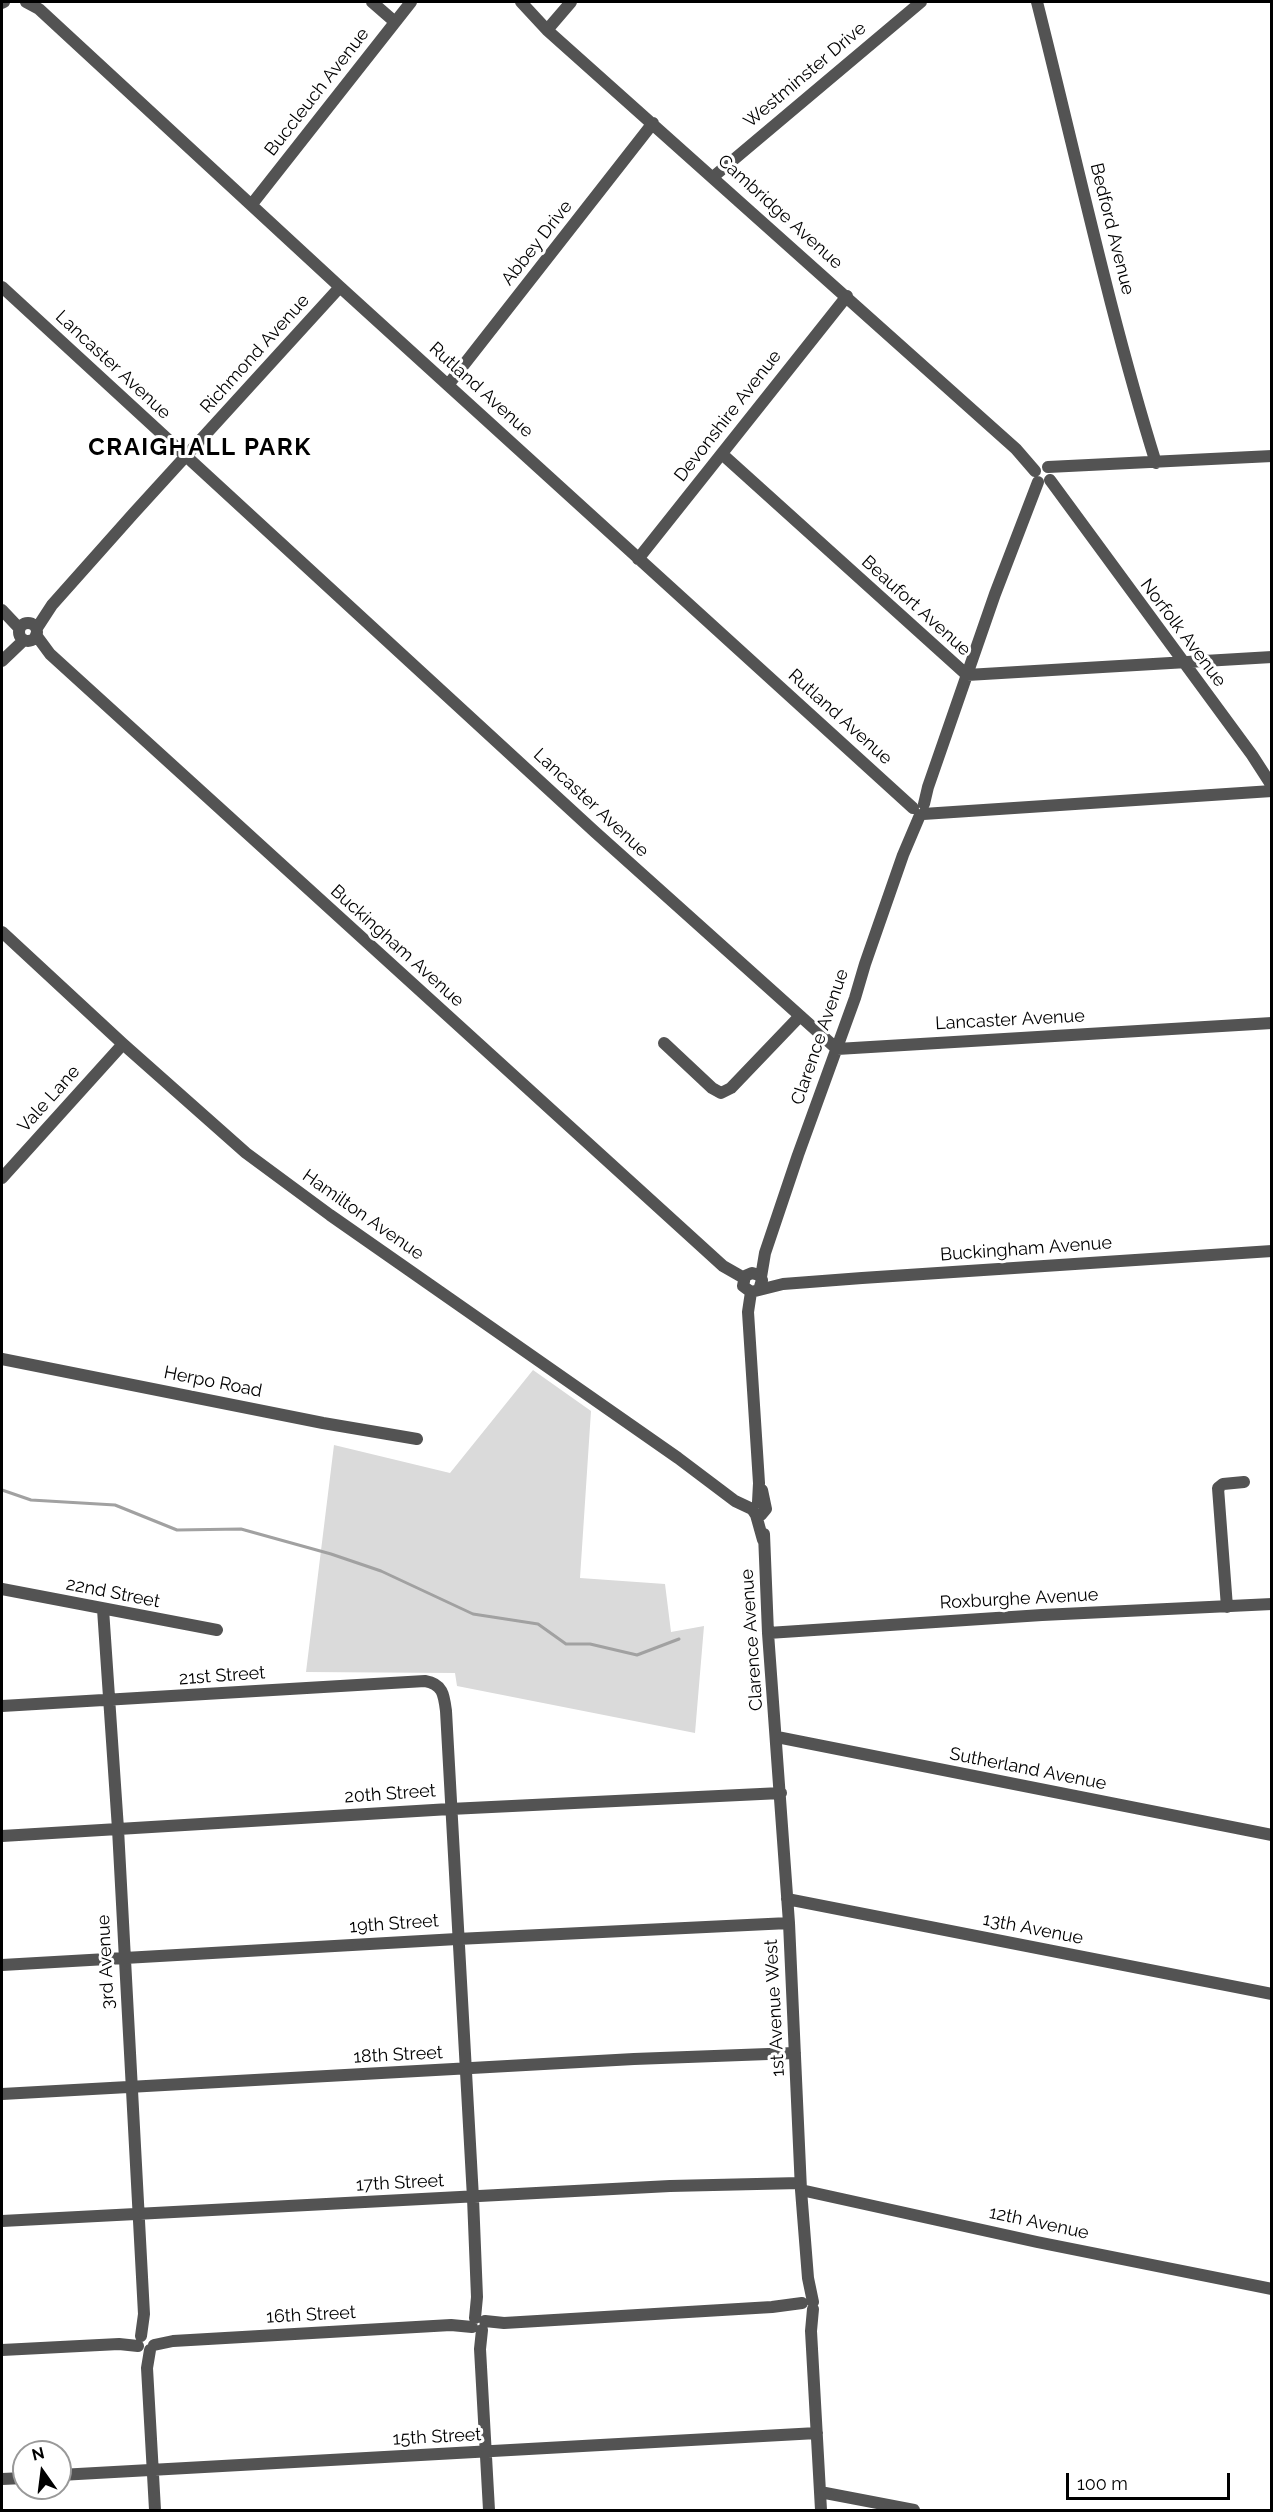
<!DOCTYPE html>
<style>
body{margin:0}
#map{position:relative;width:1273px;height:2512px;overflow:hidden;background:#fff;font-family:Raleway,sans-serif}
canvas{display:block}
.frame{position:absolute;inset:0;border:3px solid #000;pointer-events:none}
.north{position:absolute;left:12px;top:2440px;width:60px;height:60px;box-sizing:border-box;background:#fff;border:2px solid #999;border-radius:50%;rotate:346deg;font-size:16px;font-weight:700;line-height:24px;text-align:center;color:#000}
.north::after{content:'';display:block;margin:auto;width:21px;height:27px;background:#000;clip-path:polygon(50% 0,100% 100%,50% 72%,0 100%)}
.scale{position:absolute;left:1066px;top:2473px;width:164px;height:27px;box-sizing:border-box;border:3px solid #000;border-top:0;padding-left:8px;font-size:18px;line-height:21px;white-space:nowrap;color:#000;-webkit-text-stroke:4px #fff;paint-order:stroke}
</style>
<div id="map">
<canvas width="1273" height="2512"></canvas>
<div class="frame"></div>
<div class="north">N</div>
<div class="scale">100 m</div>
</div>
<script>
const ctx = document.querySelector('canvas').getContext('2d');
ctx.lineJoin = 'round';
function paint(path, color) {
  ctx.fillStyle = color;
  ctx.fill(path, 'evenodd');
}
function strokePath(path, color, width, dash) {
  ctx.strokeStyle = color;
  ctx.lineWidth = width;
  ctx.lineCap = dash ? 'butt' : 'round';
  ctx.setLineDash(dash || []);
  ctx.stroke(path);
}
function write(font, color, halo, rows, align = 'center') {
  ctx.font = font + ' Raleway,sans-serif';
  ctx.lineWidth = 6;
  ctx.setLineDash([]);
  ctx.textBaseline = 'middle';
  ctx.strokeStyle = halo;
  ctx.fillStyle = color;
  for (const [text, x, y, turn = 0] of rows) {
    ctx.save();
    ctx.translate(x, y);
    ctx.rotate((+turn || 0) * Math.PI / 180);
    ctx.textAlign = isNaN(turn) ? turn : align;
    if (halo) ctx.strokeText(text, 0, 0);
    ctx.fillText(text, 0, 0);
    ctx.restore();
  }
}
const green = new Path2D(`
 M533,1370l58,41 -11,167 85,6 6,48 33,-6 -9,107 -238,-47 -2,-13 -149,-1 28,-227 116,28z`);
const stream = new Path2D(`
 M2,1490l29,10 84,5 62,25 64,-1 90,25 50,17 92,43 65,10 28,20h24l47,11 42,-16`);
const minor = new Path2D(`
 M26,2l13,7 301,278 573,521
 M372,2l23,20
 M521,2l26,28 469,419 19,22
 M1037,2c39,154 72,310 119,461
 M2,3l2,-1
 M547,30l24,-28
 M713,177l208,-175
 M252,204l159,-202
 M2,287l593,545 242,217 435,-26
 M448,385l205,-262
 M722,454l245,221 305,-18
 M1048,467l224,-11
 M1050,480l202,275 20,31
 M638,559l209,-263
 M2,610l17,18
 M19 632a9 9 0 1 1 18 0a9 9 0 1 1-18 0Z
 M37,628l15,-23 81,-91 207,-227
 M36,635l14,19 673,612 21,12
 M2,661l22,-21
 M924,804l4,-17 67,-193 43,-112
 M923,814l349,-23
 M2,932l121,112 123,109 84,62 348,243 57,43 17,8 4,6 7,25
 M664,1043l48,45 9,5 10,-5 68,-71
 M2,1178l121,-134
 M761,1277l4,-24 33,-98 57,-157 10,-34 38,-109 17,-40
 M759,1290l3,-10 -3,-5 -7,-2 -7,3 -2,10 8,6 32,-8 79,-6 410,-27
 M751,1292l-3,20 11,171 -1,19
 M2,1359l321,64 94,16
 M761,1515l5,-6 -4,-19
 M764,1534l4,99 21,290 12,267 7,88 5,24
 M2,1589l215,41
 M1227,1607l-9,-119 5,-4 21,-2
 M103,1609l15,220 26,485 -3,22
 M768,1633l274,-18 230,-11
 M2,1706l423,-25c18,3 19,14 21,30l27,487 4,99 -2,21
 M777,1737l495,98
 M2,1836l448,-27 331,-16
 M787,1899l485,95
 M2,1965l455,-26 332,-16
 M2,2094l632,-35 161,-6
 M801,2190l236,52 235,47
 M2,2221l668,-35 130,-3
 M813,2309l-2,22 10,179
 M485,2321l19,2 268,-16 30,-4
 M482,2330l-2,19 9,161
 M154,2345l19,-4 278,-16 21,2
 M2,2350l117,-6 19,2
 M150,2350l-3,18 8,142
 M60,2475l757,-42
 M2,2479l22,-1
 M820,2492l94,18`);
const streetNames = [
 ["Westminster Drive",805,75,-40],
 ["Buccleuch Avenue",317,92,-52],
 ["Cambridge Avenue",780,212,42],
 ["Bedford Avenue",1112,229,76],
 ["Abbey Drive",537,243,-52],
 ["Richmond Avenue",255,354,-48],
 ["Lancaster Avenue",113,365,43],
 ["Rutland Avenue",481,390,42],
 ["Devonshire Avenue",728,416,-52],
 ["Beaufort Avenue",916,606,42],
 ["Norfolk Avenue",1183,633,53],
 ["Rutland Avenue",840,717,42],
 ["Lancaster Avenue",591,803,43],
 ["Buckingham Avenue",397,946,42],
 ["Lancaster Avenue",1010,1020,-3],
 ["Clarence Avenue",820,1037,-71],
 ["Vale Lane",49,1099,-48],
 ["Hamilton Avenue",363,1215,35],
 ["Buckingham Avenue",1026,1249,-4],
 ["Herpo Road",213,1382,11],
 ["22nd Street",113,1593,11],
 ["Roxburghe Avenue",1019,1599,-3],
 ["Clarence Avenue",752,1640,-94],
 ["21st Street",222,1676,-4],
 ["Sutherland Avenue",1028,1769,11],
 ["20th Street",390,1794,-4],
 ["19th Street",394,1924,-4],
 ["13th Avenue",1033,1929,11],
 ["3rd Avenue",106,1962,-93],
 ["1st Avenue West",775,2008,-93],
 ["18th Street",398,2055,-3],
 ["17th Street",400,2183,-3],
 ["12th Avenue",1039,2223,12],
 ["16th Street",311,2315,-3],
 ["15th Street",437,2437,-3]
];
const districtNames = [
 ["CRAIGHALL PARK",200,448]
];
paint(green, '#dadada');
strokePath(stream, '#a1a1a1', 3);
strokePath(minor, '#535353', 12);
write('18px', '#000', '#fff', streetNames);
ctx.letterSpacing = '1.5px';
write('bold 24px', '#000', '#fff', districtNames);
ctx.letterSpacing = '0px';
</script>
